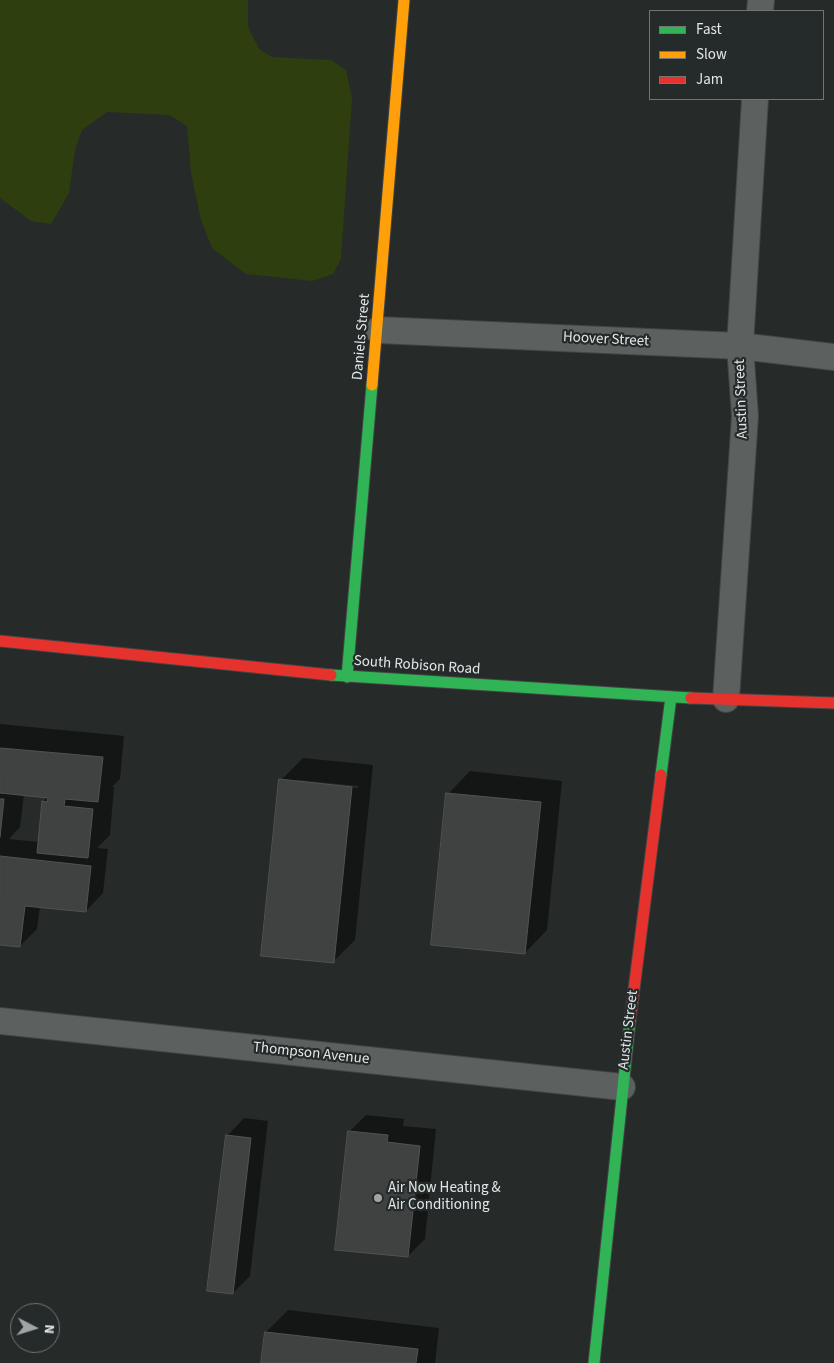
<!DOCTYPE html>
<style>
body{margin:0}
#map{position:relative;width:834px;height:1363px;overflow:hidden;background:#262a29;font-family:"Source Sans 3",sans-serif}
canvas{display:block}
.legend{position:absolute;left:649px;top:10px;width:175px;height:90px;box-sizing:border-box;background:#252b2a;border:1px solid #717675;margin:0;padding:6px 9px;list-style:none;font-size:15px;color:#e2e6e6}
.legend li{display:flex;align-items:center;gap:10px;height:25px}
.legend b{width:25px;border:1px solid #717675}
.north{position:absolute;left:10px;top:1303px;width:50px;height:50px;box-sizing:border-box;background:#252b2a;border:1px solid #717675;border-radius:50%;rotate:95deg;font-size:14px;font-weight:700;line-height:20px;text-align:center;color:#e2e6e6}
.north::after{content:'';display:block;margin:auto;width:18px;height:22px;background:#a0a4a4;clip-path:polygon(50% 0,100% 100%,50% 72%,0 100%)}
</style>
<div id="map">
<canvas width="834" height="1363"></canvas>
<ul class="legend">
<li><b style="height:6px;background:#30b455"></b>Fast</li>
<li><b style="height:6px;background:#ff9f0a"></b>Slow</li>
<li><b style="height:6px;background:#e5322d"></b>Jam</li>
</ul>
<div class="north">N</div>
</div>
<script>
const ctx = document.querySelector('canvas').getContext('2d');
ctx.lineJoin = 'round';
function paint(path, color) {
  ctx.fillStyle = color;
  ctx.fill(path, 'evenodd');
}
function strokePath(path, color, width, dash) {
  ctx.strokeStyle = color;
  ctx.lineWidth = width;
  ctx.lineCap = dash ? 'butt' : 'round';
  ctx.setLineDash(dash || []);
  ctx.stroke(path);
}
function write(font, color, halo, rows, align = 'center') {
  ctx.font = font + ' "Source Sans 3",sans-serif';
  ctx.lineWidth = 4.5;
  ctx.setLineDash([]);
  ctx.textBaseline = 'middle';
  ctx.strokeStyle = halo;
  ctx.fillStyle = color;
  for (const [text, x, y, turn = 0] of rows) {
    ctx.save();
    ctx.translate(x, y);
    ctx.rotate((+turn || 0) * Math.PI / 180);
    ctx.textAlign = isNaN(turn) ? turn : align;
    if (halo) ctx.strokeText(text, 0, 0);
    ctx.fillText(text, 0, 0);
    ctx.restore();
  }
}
const green = new Path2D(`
 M0,0h248v27l11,22 13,8 59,3 15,10 6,28 -11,161 -8,15 -21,7 -66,-7 -34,-26 -11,-28 -10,-47 -4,-47 -18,-11 -62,-3 -25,18 -7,20 -6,43 -18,31 -20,-3 -31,-23z`);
const shadow = new Path2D(`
 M0,724l124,12 -4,43 -8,8h2l-4,48 -13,13 11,1 -5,44 -17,18 -46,-5 -3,23 -17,17 -20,-2zM24,794l24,2 -5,6 -4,40 -30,-3 11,-12z
 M303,758l70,7 -18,175 -22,22 -52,-182zM298,780l60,6v2l-60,-6z
 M470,771l92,10 -15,149 -22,23 -77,-159z
 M366,1115l38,4 -1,7 33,3 -11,110 -17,17 -59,-124z
 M244,1118l24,3 -18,155 -17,17 -6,-157z
 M288,1310l151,18 -4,35h-172l3,-31z`);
const building = new Path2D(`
 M0,748l103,9 -5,45 -33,-3 -1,7 29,3 -5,49 -51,-5 5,-52 5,1 1,-4 -48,-5z
 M279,779l73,8 -18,176 -73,-7z
 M446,793l95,9 -16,152 -94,-9z
 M0,799h4l-4,38z
 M0,856l91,10 -5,46 -61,-6 -5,41 -20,-2z
 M348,1131l40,4 -1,7 33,4 -12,111 -73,-7z
 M226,1135l25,3 -18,156 -26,-3z
 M265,1332l153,17 -2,14h-155z`);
const street = new Path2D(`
 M760,11l1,-11
 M378,330l362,16 94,11
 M726,699l19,-283 -5,-70 15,-247
 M0,1021l622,66`);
const fast = new Path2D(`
 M331,675l360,23
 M347,677l25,-292
 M661,775l10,-78
 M594,1363l36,-342`);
const slow = new Path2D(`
 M372,385l32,-385`);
const jam = new Path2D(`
 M0,641l331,34
 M691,698l143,5
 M630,1021l31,-246`);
const markers = [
 [378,1198,5,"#a0a4a4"]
];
const streetNames = [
 ["Daniels Street",362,337,-85],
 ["Hoover Street",606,340,3],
 ["Austin Street",742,399,-92],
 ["South Robison Road",417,666,4],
 ["Austin Street",629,1030,-83],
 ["Thompson Avenue",311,1054,6]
];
const poiNames = [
 ["Air Now Heating &",388,1189],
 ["Air Conditioning",388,1206]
];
paint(green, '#2e3e0e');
paint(shadow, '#0007');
paint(building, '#3f4241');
strokePath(building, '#515352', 1);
strokePath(street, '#424444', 28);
strokePath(fast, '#424444', 13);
strokePath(slow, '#424444', 13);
strokePath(jam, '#424444', 13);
strokePath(street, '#5c605f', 26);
strokePath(fast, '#30b455', 11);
strokePath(slow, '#ff9f0a', 11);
strokePath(jam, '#e5322d', 11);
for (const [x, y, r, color] of markers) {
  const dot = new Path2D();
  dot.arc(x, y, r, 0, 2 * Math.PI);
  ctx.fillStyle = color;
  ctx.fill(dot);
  strokePath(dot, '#252b2a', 2);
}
write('15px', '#e2e6e6', '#252b2a', streetNames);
write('15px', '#e2e6e6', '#252b2a', poiNames, 'left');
</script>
